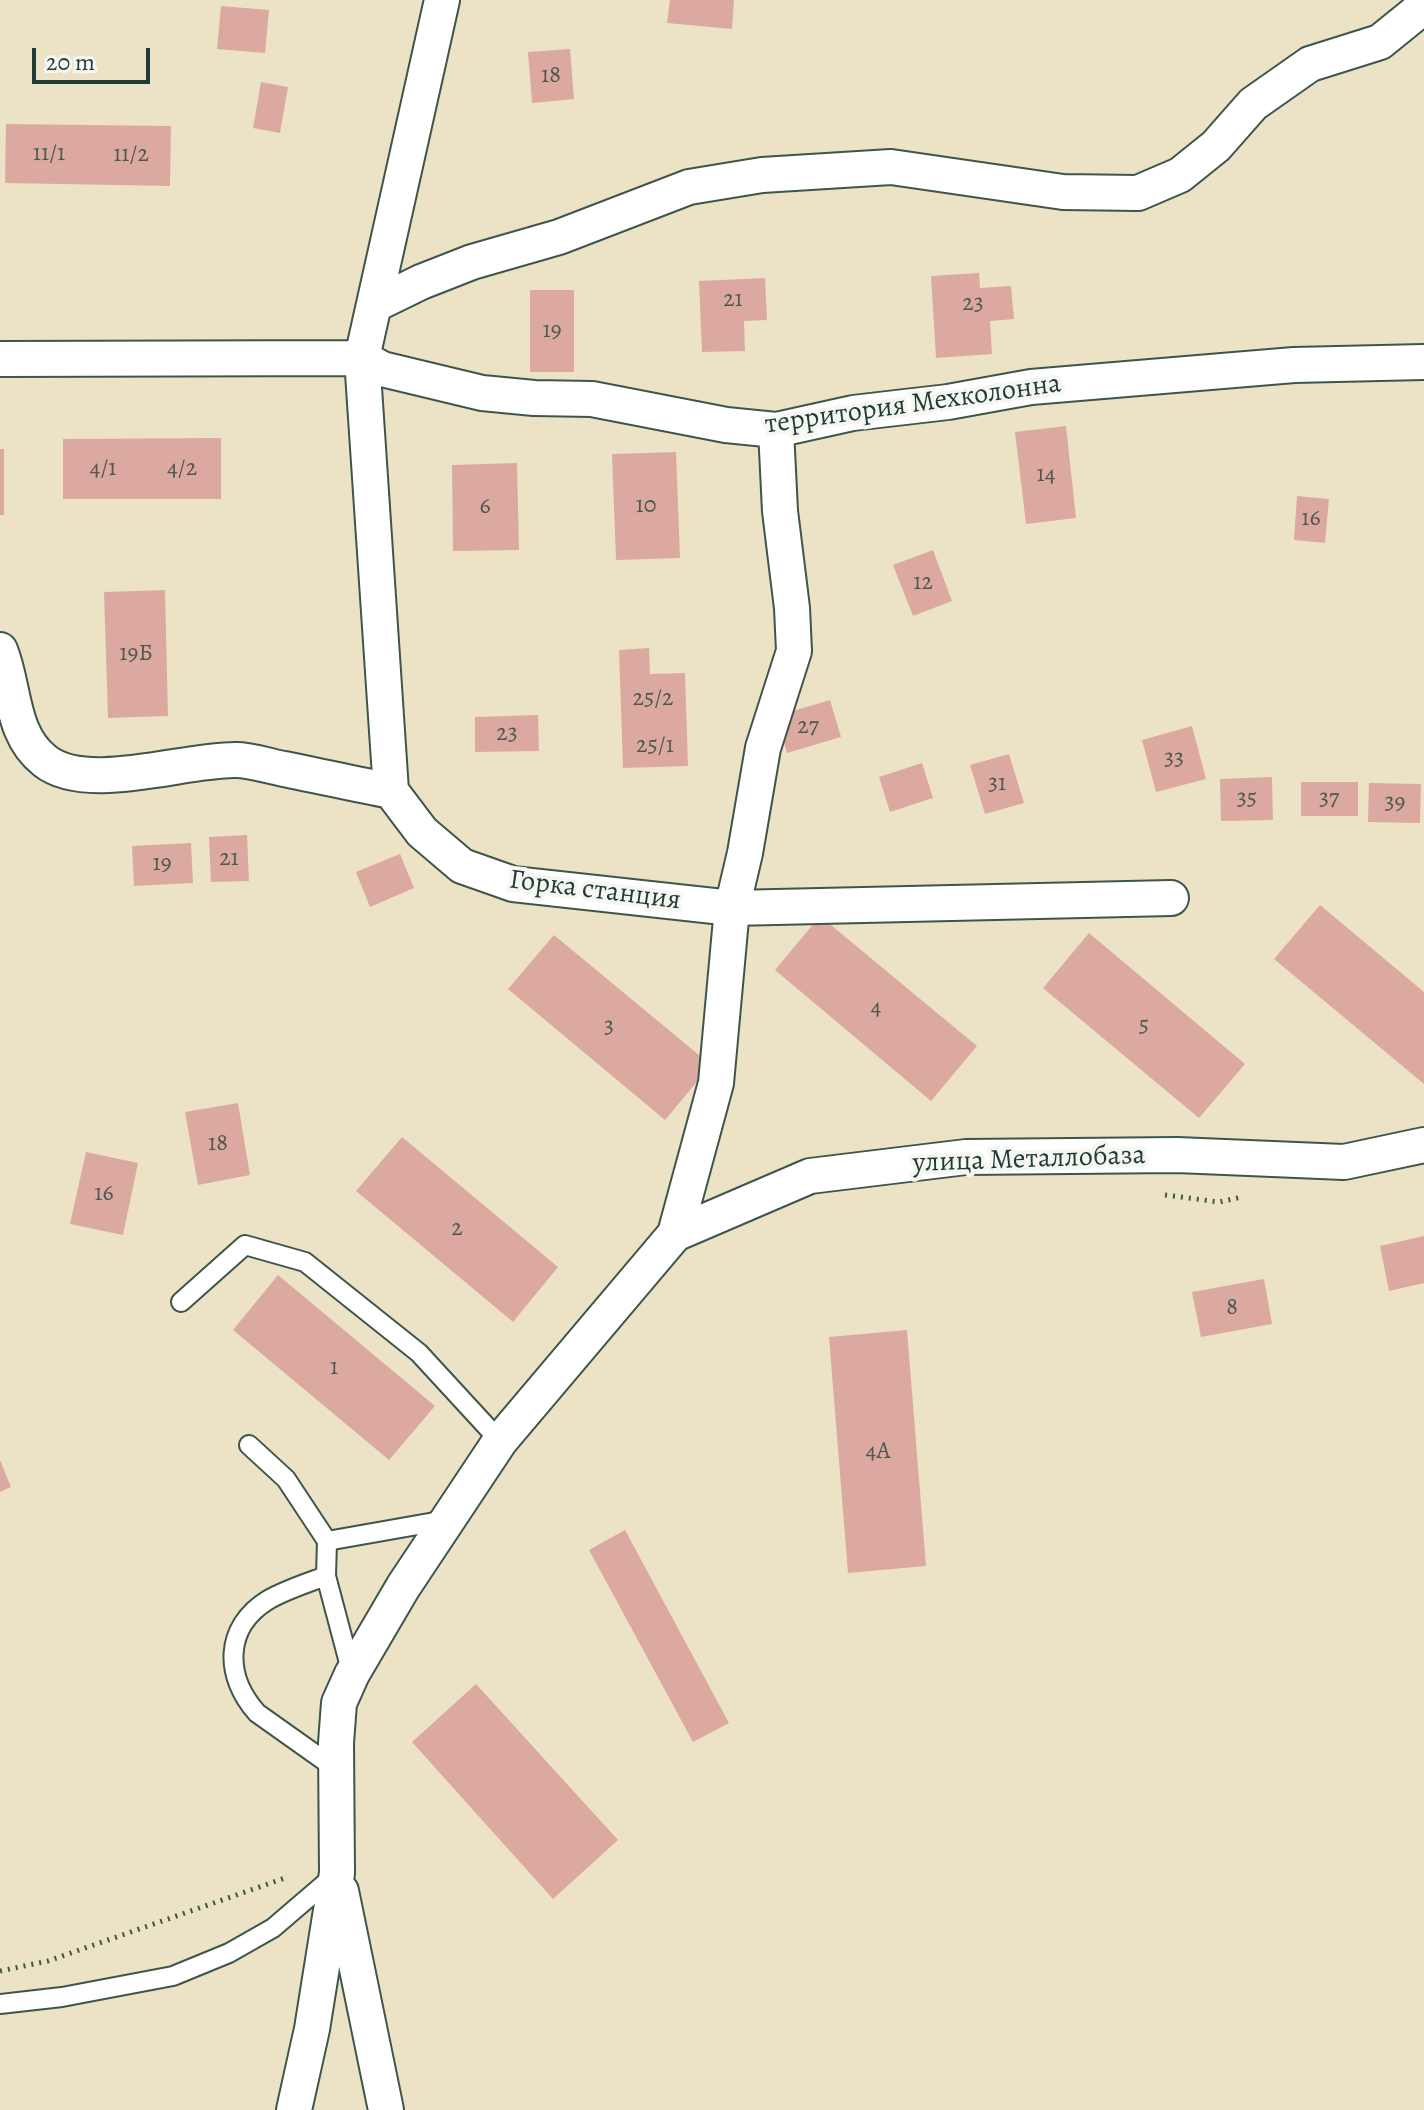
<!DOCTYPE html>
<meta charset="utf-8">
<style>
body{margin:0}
#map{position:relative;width:1424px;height:2110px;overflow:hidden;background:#ece3c6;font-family:Alegreya,serif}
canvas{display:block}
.scale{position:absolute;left:32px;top:48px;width:118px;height:36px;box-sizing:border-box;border:4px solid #1f3d34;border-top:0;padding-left:10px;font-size:24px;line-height:28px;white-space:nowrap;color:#1f3d34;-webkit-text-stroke:6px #f6f6f2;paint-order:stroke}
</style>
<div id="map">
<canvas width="1424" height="2110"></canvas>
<div class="scale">20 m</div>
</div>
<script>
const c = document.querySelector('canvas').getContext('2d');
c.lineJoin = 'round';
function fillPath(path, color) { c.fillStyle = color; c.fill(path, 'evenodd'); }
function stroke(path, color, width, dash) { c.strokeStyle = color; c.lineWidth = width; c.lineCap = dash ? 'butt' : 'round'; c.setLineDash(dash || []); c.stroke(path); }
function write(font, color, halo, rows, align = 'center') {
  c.font = font + ' Alegreya,serif'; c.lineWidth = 8; c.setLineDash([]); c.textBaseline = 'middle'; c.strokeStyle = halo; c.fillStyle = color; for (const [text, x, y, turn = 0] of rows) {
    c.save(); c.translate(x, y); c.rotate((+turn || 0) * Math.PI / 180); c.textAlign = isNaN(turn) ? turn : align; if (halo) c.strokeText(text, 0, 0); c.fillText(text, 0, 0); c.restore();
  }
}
fillPath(new Path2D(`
 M670,0h64l-2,29 -65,-6z
 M221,6l48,4 -4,43 -48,-4z
 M570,49l4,50 -42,4 -4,-51z
 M261,82l27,5 -8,46 -27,-5z
 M6,124l165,2 -1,60 -165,-3z
 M979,273l1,15 31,-2 3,33 -24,2 2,33 -56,4 -5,-82z
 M765,278l2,42 -23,1 1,30 -43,1 -3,-71z
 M530,290h44v82h-44z
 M1066,426l10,92 -50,6 -11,-92z
 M221,438v61h-158v-60z
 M0,449h4v66h-4z
 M676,452l4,106 -64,2 -4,-106z
 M517,463l2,87 -66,1 -1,-86z
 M1297,496l32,3 -4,44 -31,-3z
 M933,550l19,51 -39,15 -20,-51z
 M165,590l3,126 -60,2 -4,-126z
 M649,648l1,26 35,-1 3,93 -65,2 -4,-118z
 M830,700l11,37 -54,16 -11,-37z
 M538,715l1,36 -64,1v-35z
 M1192,726l14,53 -50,13 -14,-52z
 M1009,754l15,49 -39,11 -15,-49z
 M922,763l11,35 -43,14 -11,-35z
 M1272,777l1,43 -52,1 -1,-42z
 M1301,782h57v34h-57z
 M1369,783l52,1 -1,39 -52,-1z
 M247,835l2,46 -38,1 -2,-45z
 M191,843l2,40 -59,3 -2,-40z
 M400,854l14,34 -44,19 -14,-35z
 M1320,905l104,87v92l-150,-125z
 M820,916l157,130 -46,55 -156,-131z
 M1089,933l156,131 -46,54 -156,-130z
 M554,935l157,130 -46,55 -157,-131z
 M238,1103l12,72 -52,10 -13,-73z
 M402,1137l156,130 -45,55 -157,-131z
 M86,1152l52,11 -15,72 -53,-11z
 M1424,1236v47l-35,8 -9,-45z
 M278,1275l157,131 -46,54 -156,-130z
 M1264,1279l8,45 -71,13 -9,-45z
 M907,1330l19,236 -78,7 -19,-236z
 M0,1460l11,27 -11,5z
 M625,1530l104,193 -36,19 -104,-192z
 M476,1684l142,156 -65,59 -141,-157z`), '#dca9a1');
const lane = new Path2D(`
 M181,1302l64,-57 60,17 114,91 81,88
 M249,1445l37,34 41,62 -1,35 26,98
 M327,1541l119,-21
 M326,1576c-19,7 -41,14 -58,24 -44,27 -44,76 -11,113l79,56
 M0,2004l62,-7 111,-21 56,-23 44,-25 63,-54`);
const street = new Path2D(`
 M374,305l47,-23 51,-20 87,-25 130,-50 73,-12 129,-8 172,25 75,1 42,-18 36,-29 37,-42 57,-40 70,-22 37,-30 7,-12
 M362,358l29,433 31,41 40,34 51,18 219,24 439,-10
 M362,358l20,11 100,24 52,5 58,1 134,26 50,5 77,-17 95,-11 83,-15 263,-22 130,-3
 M0,359l362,-1 80,-358
 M0,650c15,36 10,84 45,111 42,33 140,-2 191,-1 15,0 32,6 48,9 35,7 71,15 107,22
 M675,1234l41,-151 16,-175 13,-55 18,-105 31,-97 -2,-43 -12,-97 -4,-81
 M341,1891l45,219
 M294,2110l18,-81 25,-156 -1,-130 3,-40 13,-29 51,-87 97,-146 175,-207 135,-58 156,-19 211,-2 167,7 80,-17`);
stroke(lane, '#3e564a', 22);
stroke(street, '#3e564a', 38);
stroke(new Path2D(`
 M1165,1195l54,7 23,-5
 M0,1971l48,-10 237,-83`), '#3e564a', 5, [2, 6]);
stroke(lane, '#fff', 18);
stroke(street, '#fff', 34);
write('24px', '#4e584f', null, [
 ["18",551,76],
 ["11/1",49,154],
 ["11/2",131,155],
 ["21",733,300],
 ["23",973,304],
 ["19",552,331],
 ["4/1",103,469],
 ["4/2",182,469],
 ["14",1046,475],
 ["10",646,506],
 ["6",485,507],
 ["16",1311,519],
 ["12",923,583],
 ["19Б",136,654],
 ["25/2",653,699],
 ["27",808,727],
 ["23",507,734],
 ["25/1",655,746],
 ["33",1174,759],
 ["31",997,784],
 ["35",1247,799],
 ["37",1329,799],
 ["39",1395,803],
 ["21",229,859],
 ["19",162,864],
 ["4",876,1008],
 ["5",1144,1026],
 ["3",609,1027],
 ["18",218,1144],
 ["16",104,1194],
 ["2",457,1229],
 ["8",1232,1308],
 ["1",334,1368],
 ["4А",878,1452]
]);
write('28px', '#1f3d34', '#f6f6f2', [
 ["территория Мехколонна",913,405,-8],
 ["Горка станция",595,891,7],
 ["улица Металлобаза",1029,1160,-2]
]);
</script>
